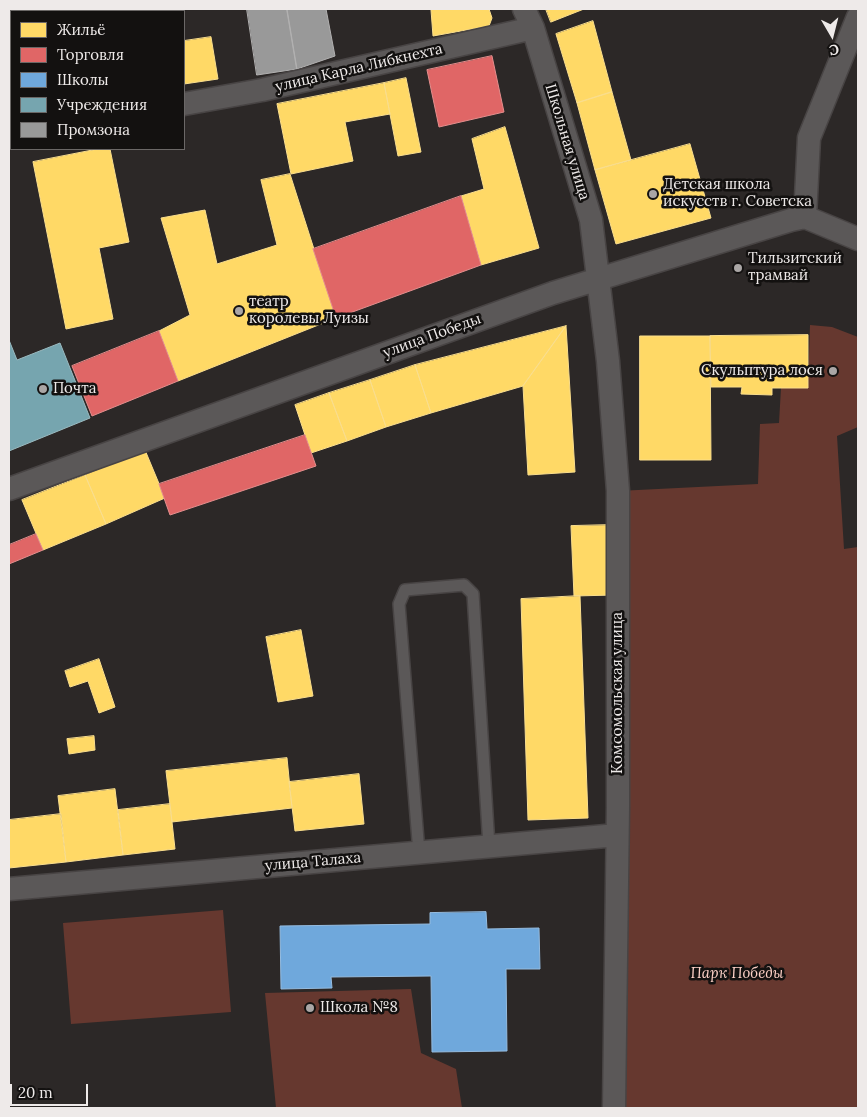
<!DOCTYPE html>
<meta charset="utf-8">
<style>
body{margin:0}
#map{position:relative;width:867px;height:1117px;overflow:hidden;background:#2c2827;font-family:Lora,serif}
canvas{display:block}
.frame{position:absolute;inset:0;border:10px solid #eeeae9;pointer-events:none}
.legend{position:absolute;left:10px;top:10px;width:175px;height:140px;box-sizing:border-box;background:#131110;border:1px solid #6b6867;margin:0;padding:6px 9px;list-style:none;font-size:15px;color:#eeeae9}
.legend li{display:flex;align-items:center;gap:10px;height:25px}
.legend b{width:25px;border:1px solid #6b6867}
.north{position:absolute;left:807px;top:10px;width:50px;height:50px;-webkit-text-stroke:4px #131110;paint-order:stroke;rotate:172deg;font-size:14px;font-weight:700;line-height:20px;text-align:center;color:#eeeae9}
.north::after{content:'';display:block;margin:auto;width:18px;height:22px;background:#eeeae9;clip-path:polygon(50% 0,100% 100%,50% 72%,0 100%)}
.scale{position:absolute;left:10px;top:1084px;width:78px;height:22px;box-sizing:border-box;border:2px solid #eeeae9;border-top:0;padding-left:6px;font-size:15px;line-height:18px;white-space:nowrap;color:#eeeae9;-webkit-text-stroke:4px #131110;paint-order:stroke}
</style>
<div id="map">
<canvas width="867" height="1117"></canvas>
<div class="frame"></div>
<ul class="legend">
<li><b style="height:14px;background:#ffd966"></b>Жильё</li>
<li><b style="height:14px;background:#e06666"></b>Торговля</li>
<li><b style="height:14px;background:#6fa8dc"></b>Школы</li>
<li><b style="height:14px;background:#76a5af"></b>Учреждения</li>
<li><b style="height:14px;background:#999"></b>Промзона</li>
</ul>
<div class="north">С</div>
<div class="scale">20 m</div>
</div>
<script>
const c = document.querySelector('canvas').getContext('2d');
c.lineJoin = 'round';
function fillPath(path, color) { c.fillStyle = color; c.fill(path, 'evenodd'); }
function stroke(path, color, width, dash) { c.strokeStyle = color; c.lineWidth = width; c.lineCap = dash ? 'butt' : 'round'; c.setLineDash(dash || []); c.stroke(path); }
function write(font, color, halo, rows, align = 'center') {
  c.font = font + ' Lora,serif'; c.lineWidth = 5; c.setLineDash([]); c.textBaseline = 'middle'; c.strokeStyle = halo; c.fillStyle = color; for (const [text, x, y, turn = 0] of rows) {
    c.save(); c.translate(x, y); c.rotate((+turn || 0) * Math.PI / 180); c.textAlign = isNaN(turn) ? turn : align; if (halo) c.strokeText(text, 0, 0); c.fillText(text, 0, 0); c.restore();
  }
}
fillPath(new Path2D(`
 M810,325l22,2 26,10v90l-21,9 7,113 14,-2v561h-244l4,-617 140,-7 2,-60 19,-1 2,-35 27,-1z
 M223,910l8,102 -160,12 -8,-101z
 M411,989l10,64 35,16 6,39h-186l-11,-115z`), '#66382f');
const homes = new Path2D(`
 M14,9h27v2h-27z
 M435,9h54l3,9 -3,8 -56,10 -2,-26z
 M546,9h38l-33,13z
 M593,21l19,71 -35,11 -21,-69z
 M211,37l7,42 -34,5v-43z
 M406,78l15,74 -23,4 -14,-73z
 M384,83l6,31 -45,8 8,39 -62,13 -14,-70z
 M612,92l19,68 -36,10 -18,-67z
 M505,127l34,121 -58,17 -20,-69 23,-7 -12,-50z
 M690,144l21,74 -95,26 -21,-74z
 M98,149h12l19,93 -30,6 14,71 -47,10 -33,-167z
 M290,174l46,144 -158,63 -19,-50 31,-16 -29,-97 44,-8 12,54 60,-19 -16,-65z
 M566,326l9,146 -47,3 -5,-89z
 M566,326l-43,60 -92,27 -16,-48z
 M808,335v53h-36v7l-31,-1 1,-7h-31l-1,-51z
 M640,336h70l1,124h-71z
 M415,365l16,48 -45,14 -16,-47z
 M370,380l16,47 -39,14 -18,-48z
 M329,393l18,48 -36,12 -16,-48z
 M145,450l20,48 -59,26 -21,-49z
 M85,475l21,49 -63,26 -21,-50z
 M611,525l3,70 -40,1 -3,-70z
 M580,596l8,222 -60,2 -7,-221z
 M301,630l12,66 -35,6 -12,-65z
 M99,659l16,48 -16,6 -11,-32 -18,6 -5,-16z
 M94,736l1,14 -26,4 -2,-15z
 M287,758l5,50 -120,14 -6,-51z
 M359,774l5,50 -69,7 -6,-49z
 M115,789l8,66 -57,7 -8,-66z
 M170,804l5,45 -52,6 -5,-45z
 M61,814l5,48 -57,6v-48z`);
fillPath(homes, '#ffd966');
stroke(homes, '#fade8d', 1);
const shops = new Path2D(`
 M492,56l12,56 -65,15 -12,-57z
 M461,196l20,69 -145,53 -23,-69z
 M159,331l19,50 -86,35 -20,-50z
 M305,435l11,31 -146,49 -11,-31z
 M36,534l7,16 -34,14v-19z`);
fillPath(shops, '#e06666');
stroke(shops, '#e48e8d', 1);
const schools = new Path2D(`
 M486,912l1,17 52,-1 1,41h-34l1,82 -75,1 -1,-76 -100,1 1,11 -51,1 -1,-63 150,-2v-11z`);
fillPath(schools, '#6fa8dc');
stroke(schools, '#95bce0', 1);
const public = new Path2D(`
 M9,340l8,20 43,-17 30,75 -81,33z`);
fillPath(public, '#76a5af');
stroke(public, '#9abac0', 1);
const industry = new Path2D(`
 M53,9h35l-16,2h-19z
 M247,9h40l10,60 -40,6z
 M287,9h39l9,47 -38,13z`);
fillPath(industry, '#999');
stroke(industry, '#b2b1b1', 1);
const service = new Path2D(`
 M419,853l-20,-249 6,-14 59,-5 9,9 16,252`);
const minor = new Path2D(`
 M524,9l9,19 58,192 17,141 10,130v316l-4,301
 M184,104l78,-14 271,-62
 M9,136h2
 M805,217l4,-79 49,-121
 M9,489l544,-196 238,-73 14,-3 53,22
 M9,889l608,-54`);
stroke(service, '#484444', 14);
stroke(minor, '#484444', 25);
stroke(service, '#5b5858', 11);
stroke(minor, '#5b5858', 22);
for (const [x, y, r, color] of [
 [653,194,5,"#aaa6a5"],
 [738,268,5,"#aaa6a5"],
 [239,311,5,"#aaa6a5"],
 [833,371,5,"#aaa6a5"],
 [43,389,5,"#aaa6a5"],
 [310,1008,5,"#aaa6a5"]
]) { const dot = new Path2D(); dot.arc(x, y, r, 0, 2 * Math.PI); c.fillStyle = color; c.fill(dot); stroke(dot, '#131110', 2); }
write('15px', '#eeeae9', '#131110', [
 ["улица Карла Либкнехта",359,68,-13],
 ["Школьная улица",567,142,73],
 ["улица Победы",432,336,-20],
 ["Комсомольская улица",618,693,-90],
 ["улица Талаха",313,862,-5]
]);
write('15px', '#eeeae9', '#131110', [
 ["Детская школа",663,185],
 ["искусств г. Советска",663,202],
 ["Тильзитский",748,259],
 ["трамвай",748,276],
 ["театр",249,302],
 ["королевы Луизы",249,319],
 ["Скульптура лося",823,371,"right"],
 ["Почта",53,389],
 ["Школа №8",320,1008]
], 'left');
write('italic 15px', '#fdd0c6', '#131110', [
 ["Парк Победы",737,974]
]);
</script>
